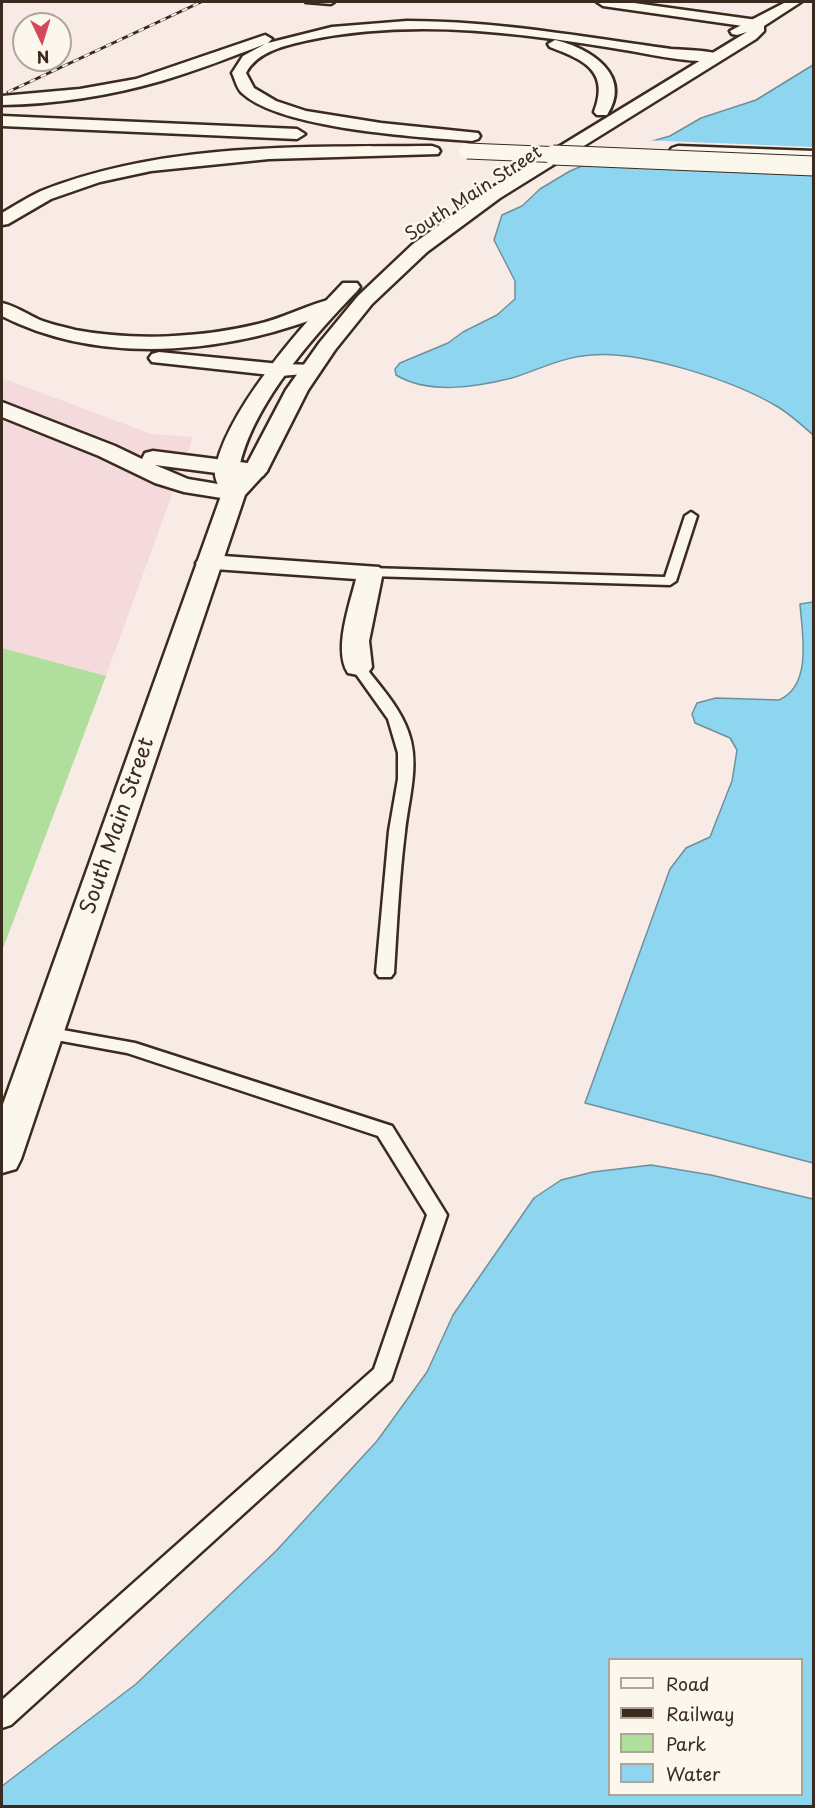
<!DOCTYPE html>
<style>
body{margin:0}
#map{position:relative;width:815px;height:1808px;overflow:hidden;background:#f8eae5;font-family:"Playpen Sans",sans-serif}
canvas{display:block}
.frame{position:absolute;inset:0;border:3px solid #3b2a1e;pointer-events:none}
.legend{position:absolute;left:608px;top:1658px;width:195px;height:138px;box-sizing:border-box;background:#fbf7ec;border:2px solid #aea59a;margin:0;padding:8px 10px;list-style:none;font-size:18px;color:#3b2a1e}
.legend li{display:flex;align-items:center;gap:12px;height:30px}
.legend b{width:30px;border:2px solid #aea59a}
.north{position:absolute;left:12px;top:12px;width:60px;height:60px;box-sizing:border-box;background:#fbf7ec;border:2px solid #aea59a;border-radius:50%;rotate:176deg;font-size:16px;font-weight:700;line-height:24px;text-align:center;color:#3b2a1e}
.north::after{content:'';display:block;margin:auto;width:21px;height:27px;background:#d1495b;clip-path:polygon(50% 0,100% 100%,50% 72%,0 100%)}
</style>
<div id="map">
<canvas width="815" height="1808"></canvas>
<div class="frame"></div>
<ul class="legend">
<li><b style="height:8px;background:#fbf7ec"></b>Road</li>
<li><b style="height:8px;background:#3b2a1e"></b>Railway</li>
<li><b style="height:16px;background:#b0de9c"></b>Park</li>
<li><b style="height:16px;background:#8ed5f0"></b>Water</li>
</ul>
<div class="north">N</div>
</div>
<script>
const c = document.querySelector('canvas').getContext('2d');
c.lineJoin = 'round';
function fillPath(path, color) { c.fillStyle = color; c.fill(path, 'evenodd'); }
function stroke(path, color, width, dash) { c.strokeStyle = color; c.lineWidth = width; c.lineCap = dash ? 'butt' : 'round'; c.setLineDash(dash || []); c.stroke(path); }
function write(font, color, halo, rows, align = 'center') {
  c.font = font + ' "Playpen Sans",sans-serif'; c.lineWidth = 5; c.setLineDash([]); c.textBaseline = 'middle'; c.strokeStyle = halo; c.fillStyle = color; for (const [text, x, y, turn = 0] of rows) {
    c.save(); c.translate(x, y); c.rotate((+turn || 0) * Math.PI / 180); c.textAlign = isNaN(turn) ? turn : align; if (halo) c.strokeText(text, 0, 0); c.fillText(text, 0, 0); c.restore();
  }
}
fillPath(new Path2D(`
 M2,378l149,56 42,3 -87,239 -104,-28z`), '#f4dadd');
fillPath(new Path2D(`
 M2,648l104,28 -104,275z`), '#b0de9c');
const water = new Path2D(`
 M813,65v370c-11,-10 -22,-20 -35,-28 -43,-26 -138,-57 -187,-52 -29,2 -53,15 -79,23 -36,9 -83,17 -116,-3l-1,-6 5,-6 48,-20 15,-11 34,-17 18,-16v-18l-21,-41 8,-25 20,-9 18,-17 30,-18 48,-20 52,-15 31,-18 55,-18z
 M813,602h1l-1,561 -228,-60 85,-234 16,-21 24,-11 22,-56 5,-31 -7,-12 -35,-15 -3,-9 5,-11 19,-5 63,2c34,-15 23,-67 21,-96z
 M651,1165l60,10 102,24v607h-811v-20l134,-102 140,-133 101,-110 50,-69 26,-57 81,-117 27,-18 32,-8zM610,1660h192v134h-192z`);
fillPath(water, '#8ed5f0');
stroke(water, '#6d919c', 1.5);
fillPath(new Path2D(`
 M643,140l170,7v29l-235,-11z`), '#f8eae5');
const service = new Path2D(`
 M306,2h28l-3,2z
 M691,512l6,4 -21,65 -6,4 -300,-9 -6,-4 6,-4 295,9 20,-61z
 M358,663l5,1c18,24 41,47 48,77 7,30 -3,61 -6,91 -6,47 -8,94 -11,141l-3,4h-12l-3,-4 13,-142 9,-52v-26l-10,-34 -37,-52z
 M46,1027l89,16 257,83 55,89 -56,165 -380,345 -9,3v-28l372,-331 53,-154 -49,-79 -251,-83 -87,-16 -3,-4 3,-4z`);
const minor = new Path2D(`
 M597,2h30l130,18 7,4 -7,4 -154,-22z
 M2,402l113,44 27,13 3,-6 8,-2 102,13 8,2 4,5 -4,5 -8,2 -100,-13 33,14 54,9 4,5 -4,5 -8,2 -50,-8 -29,-9 -56,-27 -97,-39z
 M209,555l170,12 4,5 -14,69 3,26 -4,6 -10,2 -10,-2c-15,-23 2,-69 8,-94l-156,-11 -4,-5 4,-5z`);
const primary = new Path2D(`
 M786,2h15l-37,24v5l-8,8 -256,159 -73,54 -55,52 -37,46 -27,40 -41,81 -22,24 -224,664 -5,10 -14,4v-66l220,-614c-3,-6 -8,-15 -7,-21 9,-59 87,-147 128,-189h14l3,4 -3,4c-44,45 -110,120 -119,184l7,-7 41,-78 34,-48 38,-46 55,-52 75,-54 259,-158 -10,3 -5,-1 -2,-3z`);
const motorway = new Path2D(`
 M407,21c90,0 176,16 264,28 12,1 46,1 53,8 -10,11 -77,-3 -93,-6 -107,-18 -216,-33 -322,-11 -22,5 -52,11 -63,33l8,15 22,13 30,10 75,12 97,10 2,3 -2,3 -6,2c-53,-4 -192,-12 -230,-48 -5,-4 -7,-14 -10,-20l11,-17 22,-12c-34,13 -69,27 -104,37 -52,15 -106,23 -159,24v-9l78,-7 56,-10 129,-44 7,4 -4,4 64,-16z
 M555,40c35,8 78,35 52,75h-10l-3,-3c16,-41 -10,-52 -44,-65l-2,-3z
 M2,116l295,13 8,5 -8,5 -295,-13z
 M432,146l6,2 2,3 -2,3 -169,5 -118,12 -51,11 -49,17 -43,25 -6,1v-12c12,-7 26,-16 39,-22 124,-49 261,-44 391,-45z
 M678,146l136,5v10l-142,-7 -2,-3 2,-3z
 M332,299l7,2 3,4 -3,4c-103,44 -235,59 -337,7v-13c13,3 25,11 38,17 10,4 24,7 35,10 59,11 125,8 183,-6 26,-6 49,-19 74,-25z
 M159,352l121,12 37,1 4,4 -4,4 -37,3 -128,-14 -3,-4 3,-4z`);
stroke(service, '#3b2a1e', 5);
stroke(minor, '#3b2a1e', 5);
stroke(primary, '#3b2a1e', 5);
stroke(motorway, '#3b2a1e', 5);
fillPath(service, '#fbf7ec');
fillPath(minor, '#fbf7ec');
fillPath(primary, '#fbf7ec');
fillPath(motorway, '#fbf7ec');
const rail = new Path2D(`
 M8,92l193,-90`);
stroke(rail, '#3b2a1e', 3);
stroke(rail, '#fbf7ec', 2, [6]);
const motorwayBridgeFar1 = new Path2D(`
 M467,151l121,5`);
const motorwayBridge = new Path2D(`
 M553,155l261,11`);
stroke(motorwayBridgeFar1, '#3b2a1e', 17, []);
stroke(motorwayBridge, '#3b2a1e', 21, []);
stroke(motorwayBridgeFar1, '#fbf7ec', 15);
stroke(motorwayBridge, '#fbf7ec', 19);
write('18px', '#3b2a1e', '#fbf7ec', [
 ["South Main Street",474,194,-33]
]);
write('21px', '#3b2a1e', '#fbf7ec', [
 ["South Main Street",118,826,-71]
]);
</script>
